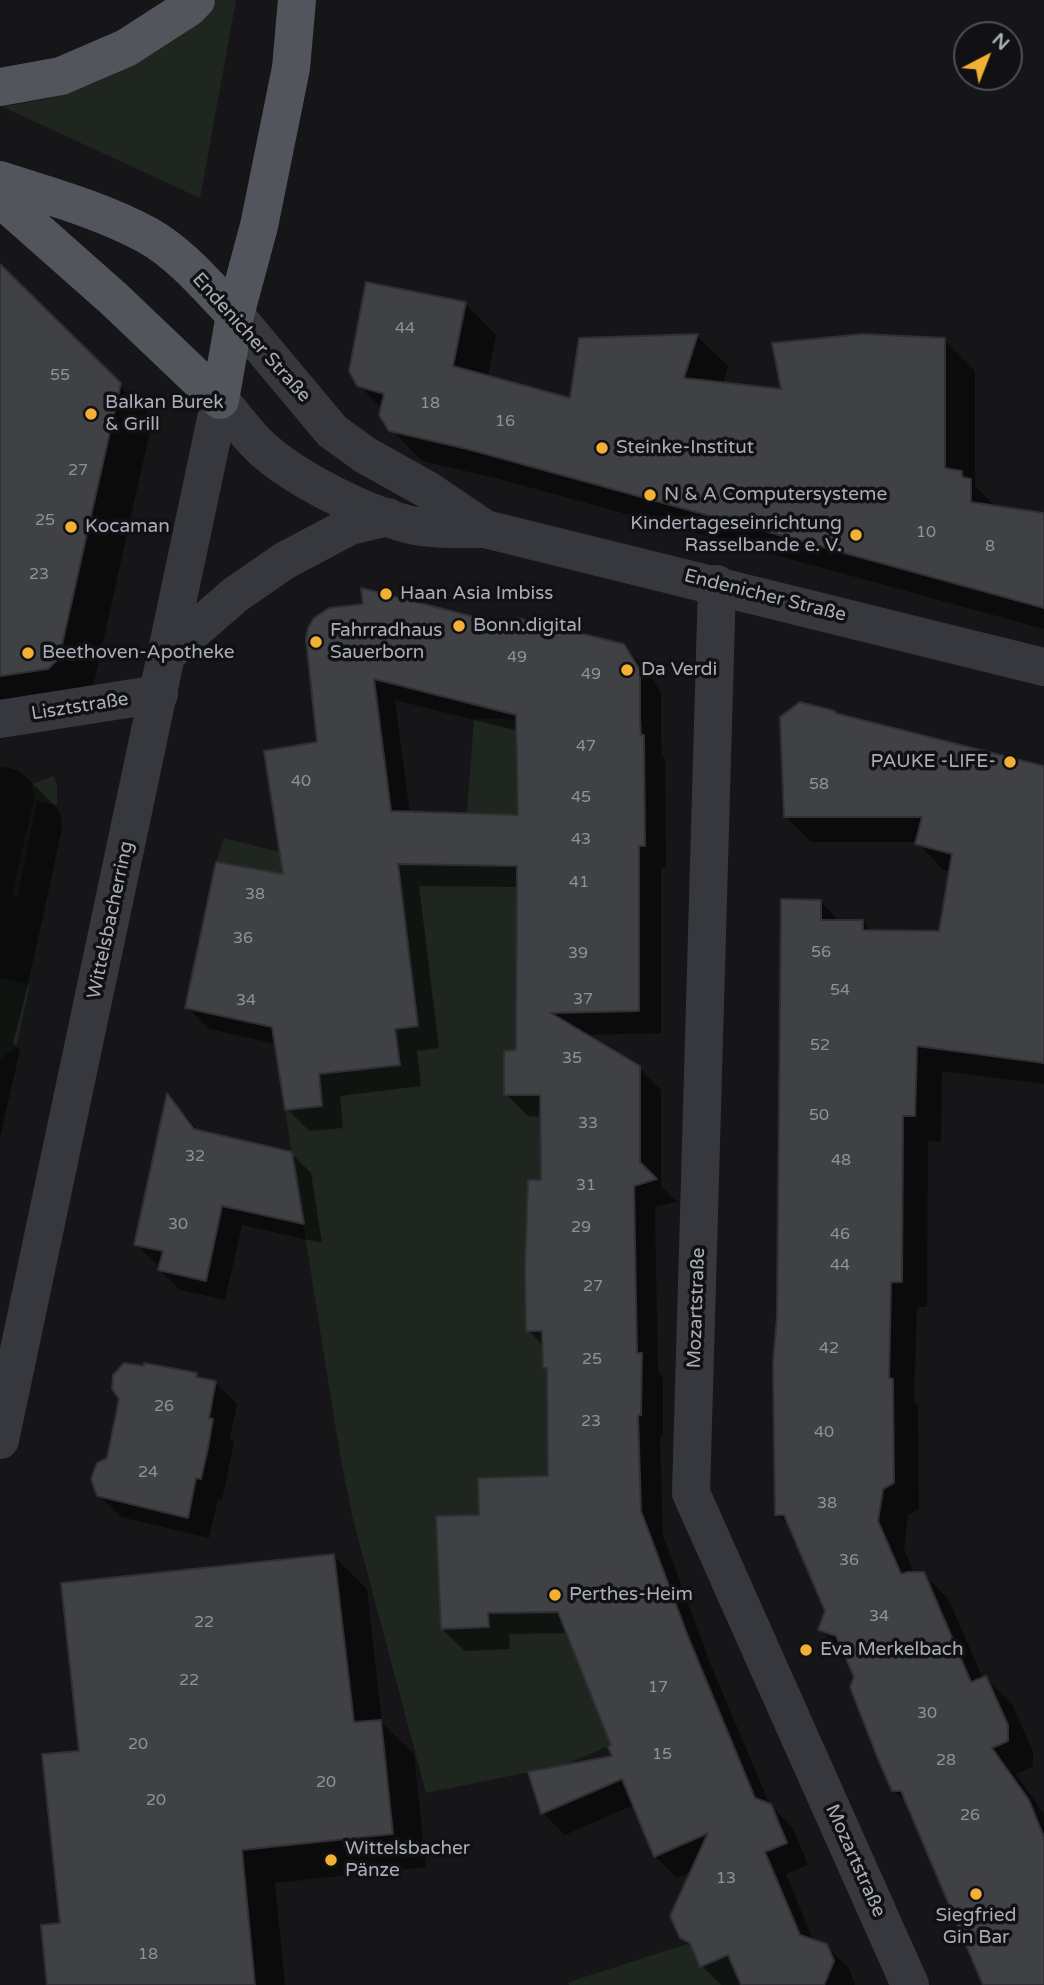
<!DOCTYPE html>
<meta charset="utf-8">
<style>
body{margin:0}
#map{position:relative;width:1044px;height:1985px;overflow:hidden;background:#161618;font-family:"Varela Round",sans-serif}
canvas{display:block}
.north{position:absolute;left:953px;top:21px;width:70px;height:70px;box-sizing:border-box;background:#111113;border:2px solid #4d4f55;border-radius:50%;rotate:42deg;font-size:19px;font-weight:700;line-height:28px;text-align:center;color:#a8adb8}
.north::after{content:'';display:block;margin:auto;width:24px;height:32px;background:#f2b134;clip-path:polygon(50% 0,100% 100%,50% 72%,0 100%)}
</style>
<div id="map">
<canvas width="1044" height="1985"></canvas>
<div class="north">N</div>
</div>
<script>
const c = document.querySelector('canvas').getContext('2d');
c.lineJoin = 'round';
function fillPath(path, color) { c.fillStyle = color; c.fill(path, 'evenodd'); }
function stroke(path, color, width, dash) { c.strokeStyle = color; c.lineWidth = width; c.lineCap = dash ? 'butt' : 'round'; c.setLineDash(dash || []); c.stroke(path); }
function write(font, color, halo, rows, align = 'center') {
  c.font = font + ' "Varela Round",sans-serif'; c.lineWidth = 7; c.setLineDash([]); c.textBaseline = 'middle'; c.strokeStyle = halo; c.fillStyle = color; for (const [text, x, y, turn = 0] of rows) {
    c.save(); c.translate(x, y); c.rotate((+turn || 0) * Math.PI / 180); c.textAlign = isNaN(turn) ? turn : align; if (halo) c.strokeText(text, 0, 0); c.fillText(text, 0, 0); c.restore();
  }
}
fillPath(new Path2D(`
 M217,0h19l-36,198 -197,-91c22,-5 47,-7 69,-15 57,-22 101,-49 145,-92z
 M474,718l78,3 -3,83 -33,132v73l19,41 -31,1v43l36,1 25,85h-37l-2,151h16l1,37 24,-1 -20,23 3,86 -72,2 1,37 -43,2 5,112 47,-2v-14l70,-1 53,133 -47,20 -138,28 -73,-274 -13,-64 -55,-345 37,-4 -3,-31 80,-10 -4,-36 23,-3 -7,-56 -143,-99 -52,-9 8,-24 99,25 140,2z
 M53,776l4,9v20l-20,-4 -20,96 -5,-1 22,-98 -2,-14z
 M0,977l30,8 -14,63 -16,11z
 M690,1943l10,24 35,-15 3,26 3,7h-172v-3z`), '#1e261f');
fillPath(new Path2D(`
 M0,268l153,150 -61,273 -92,23z
 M465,303l31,32 -8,42 84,23 125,-64 31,30 -5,18 60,7 161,-51 31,31v115l21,21 48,8v114l-545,-150 -77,-18 -31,-32 -9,-20 -23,-24z
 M516,629l107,16 23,23 15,25v49l1,14 3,3 1,109h-5v165l-78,2 56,33 22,22v96l16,16 -22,5 3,164 5,6v59h-3l3,99 47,128 60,142 23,23 15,37 -22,9 28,68 12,4 23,22 6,17h-134l-19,-19 -6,-14 -15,-15 12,-66 -16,7 -22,-22 -21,-51 -69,30 -22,-22 71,-56 -1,-11 -44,-113 -60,1 1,15 -45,2 -23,-22 39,-113 69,-38 -1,-106 -4,-5 -1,-20 -16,-17 15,-148 -1,-65 -14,-1 -22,-22 12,-42v-165l-99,-1 20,162 -22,3 4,35 -81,10 3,32 -34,3 -22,-22 -11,-65 -67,-15 -22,-22 98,-131 34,-132 -11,-105zM395,700l123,31 2,86 -110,-3z
 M835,712l3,4 206,53v315l-102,-13 -1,71 -13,-1 -1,166h-10l-3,95 4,4 1,103 -11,6 -4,34 10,24h9l26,27 34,79 3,-1 26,26 21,48v15l-17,7 28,40v171h-57l-79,-181 -15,-14 -37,-113 -10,-22 -26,-26 7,-18 -35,-82 -15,-15 2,-198 41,-415 20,21h23l9,10 69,1 10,-61 -8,-2 -26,-28h-106l-26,-26z
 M6,767l11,3 8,6 30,30 6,9 1,14 -35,160 -14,54 7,7 -20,88v-370z
 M168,1096l32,36 91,21 20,20 11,70 -80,-18 -17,75 -45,-10 -20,-20 1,-4 -5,-2 -20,-20z
 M196,1375l5,5 15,3 21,21 -7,34 4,4 -12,58 -4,-1 -9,39 -88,-21 -22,-22 9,-36z
 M334,1556l33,33 15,134 32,31 12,113 -151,16 10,102h-237l14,-60 19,-173z`), '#0007');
const building = new Path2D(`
 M0,264l121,119 -62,275 -11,11 -48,7z
 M366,282l100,20 -13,64 117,32 9,-60 119,-4 -14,44 97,11 -9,-46 91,-9 82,4v130l17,3v6l9,2v23l73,11v95l-577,-159 -78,-18 -10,-16 5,-21 -27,-8 -8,-15z
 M361,588l153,39 3,-9 107,26 16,26v49l1,16h3l1,111h-6v165l-88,2 89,53v96l17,17 -23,7 3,167h5l-1,62h-3l3,96 48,128 66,159 16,6 16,39 -22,9 35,83 27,9 7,17 -10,24h-83l-13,-30 -28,12 -10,-24 -10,-5 -10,-22 38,-83 -54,24 -32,-78 -81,35 -13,-42 84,-16 -4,-9 3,-2 -53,-133 -70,1 1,14 -48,2 -5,-113 43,-1 -1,-37 70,-2 -1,-108h-4l-1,-37h-16l-1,-64 3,-87h13l-1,-85h-36v-44l12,-1 1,-184 -119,-2 20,162 -23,3 5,36 -81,9 3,32 -37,4 -13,-83 -87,-19 31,-146 67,12 -19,-123 53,-9 -11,-103 2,-11 6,-10 15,-10 34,-4zM374,679l142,36 2,100 -127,-4z
 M800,702l35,9v2l209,53v297l-127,-17 -2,70h-12l-1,166h-11l-2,96 4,1 1,104 -11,6 -5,32 23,53 7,-2h16l47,110 15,-6 22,49v16l-16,7 37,52 15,37v148h-61l-82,-194h-9l-14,-32 -28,-72 4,-10 -18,-41 -18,-6 7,-19 -41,-96h-9l-2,-152 4,-47 4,-417 40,1v20h42v10l76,1 13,-77 -37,-10 7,-27h-138l-4,-100z
 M167,1093l27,36 98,23 12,72 -82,-18 -16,75 -48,-11 5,-19 -29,-6z
 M124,1363l20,3v-3l27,5 26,5 -1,4 20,4 -7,37 4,1 -5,29 -7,31 -5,-1 -8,40 -91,-22 -6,-17 6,-16 10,-5 12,-59 -7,-10 1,-14z
 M334,1554l20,168 27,-2 12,114 -151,16 13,135h-208l-6,-60 19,-2 -18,-169 37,-3 -18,-168z`);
fillPath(building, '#404145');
stroke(building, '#303034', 2);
stroke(new Path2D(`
 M235,315l97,116 33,24 61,34 59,40
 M220,400c15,17 29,38 46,52 35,30 104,64 149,74 23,4 46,3 70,3l559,138
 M717,584l-26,909 219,492
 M0,719l159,-25`), '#37383d', 38);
stroke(new Path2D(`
 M167,654l68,-59 49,-34 66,-35 38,-9
 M0,1440l220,-1040`), '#37383d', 38);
stroke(new Path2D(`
 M0,87l61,-11 65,-28 62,-40 8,-8
 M0,180c49,16 101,30 147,55 34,19 61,52 88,80
 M0,198l114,101 106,101
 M220,400l15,-85 24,-89 32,-158 6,-68`), '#53555c', 38);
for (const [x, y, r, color] of [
 [91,414,7,"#f2b134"],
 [602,448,7,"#f2b134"],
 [650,495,7,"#f2b134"],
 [71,527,7,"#f2b134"],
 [856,535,7,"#f2b134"],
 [386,594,7,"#f2b134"],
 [459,626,7,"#f2b134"],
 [316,642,7,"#f2b134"],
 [28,653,7,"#f2b134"],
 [627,670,7,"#f2b134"],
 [1010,762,7,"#f2b134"],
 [555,1595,7,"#f2b134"],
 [806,1650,7,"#f2b134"],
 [331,1860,7,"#f2b134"],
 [976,1894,7,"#f2b134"]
]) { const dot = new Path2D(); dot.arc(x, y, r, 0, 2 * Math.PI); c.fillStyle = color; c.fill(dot); stroke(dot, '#111113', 2.5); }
write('16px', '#8e929b', null, [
 ["44",405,329],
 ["55",60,376],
 ["18",430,404],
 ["16",505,422],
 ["27",78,471],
 ["25",45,521],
 ["10",926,533],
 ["8",990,547],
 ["23",39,575],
 ["49",517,658],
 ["49",591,675],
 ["47",586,747],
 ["40",301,782],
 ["58",819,785],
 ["45",581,798],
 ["43",581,840],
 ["41",579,883],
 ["38",255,895],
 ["36",243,939],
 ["56",821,953],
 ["39",578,954],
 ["54",840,991],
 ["37",583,1000],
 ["34",246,1001],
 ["52",820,1046],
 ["35",572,1059],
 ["50",819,1116],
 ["33",588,1124],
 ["32",195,1157],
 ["48",841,1161],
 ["31",586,1186],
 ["30",178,1225],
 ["29",581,1228],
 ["46",840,1235],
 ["44",840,1266],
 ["27",593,1287],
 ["42",829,1349],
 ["25",592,1360],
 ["26",164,1407],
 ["23",591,1422],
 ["40",824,1433],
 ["24",148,1473],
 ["38",827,1504],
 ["36",849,1561],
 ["34",879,1617],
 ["22",204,1623],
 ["22",189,1681],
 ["17",658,1688],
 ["30",927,1714],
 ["20",138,1745],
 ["15",662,1755],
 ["28",946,1761],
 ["20",326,1783],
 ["20",156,1801],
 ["26",970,1816],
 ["13",726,1879],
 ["18",148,1955]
]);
write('19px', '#a8adb8', '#111113', [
 ["Endenicher Straße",251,338,48],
 ["Endenicher Straße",765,596,14],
 ["Lisztstraße",80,707,-9],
 ["Wittelsbacherring",111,920,-78],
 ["Mozartstraße",697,1308,-88],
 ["Mozartstraße",855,1861,66]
]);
write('19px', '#a8adb8', '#111113', [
 ["Balkan Burek",105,403],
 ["& Grill",105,425],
 ["Steinke-Institut",616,448],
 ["N & A Computersysteme",664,495],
 ["Kindertageseinrichtung",842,524,"right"],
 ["Rasselbande e. V.",842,546,"right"],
 ["Kocaman",85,527],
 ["Haan Asia Imbiss",400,594],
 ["Bonn.digital",473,626],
 ["Fahrradhaus",330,631],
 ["Sauerborn",330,653],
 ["Beethoven-Apotheke",42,653],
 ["Da Verdi",641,670],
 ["PAUKE -LIFE-",996,762,"right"],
 ["Perthes-Heim",569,1595],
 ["Eva Merkelbach",820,1650],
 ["Wittelsbacher",345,1849],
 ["Pänze",345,1871],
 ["Siegfried",976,1916,"center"],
 ["Gin Bar",976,1938,"center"]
], 'left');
</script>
